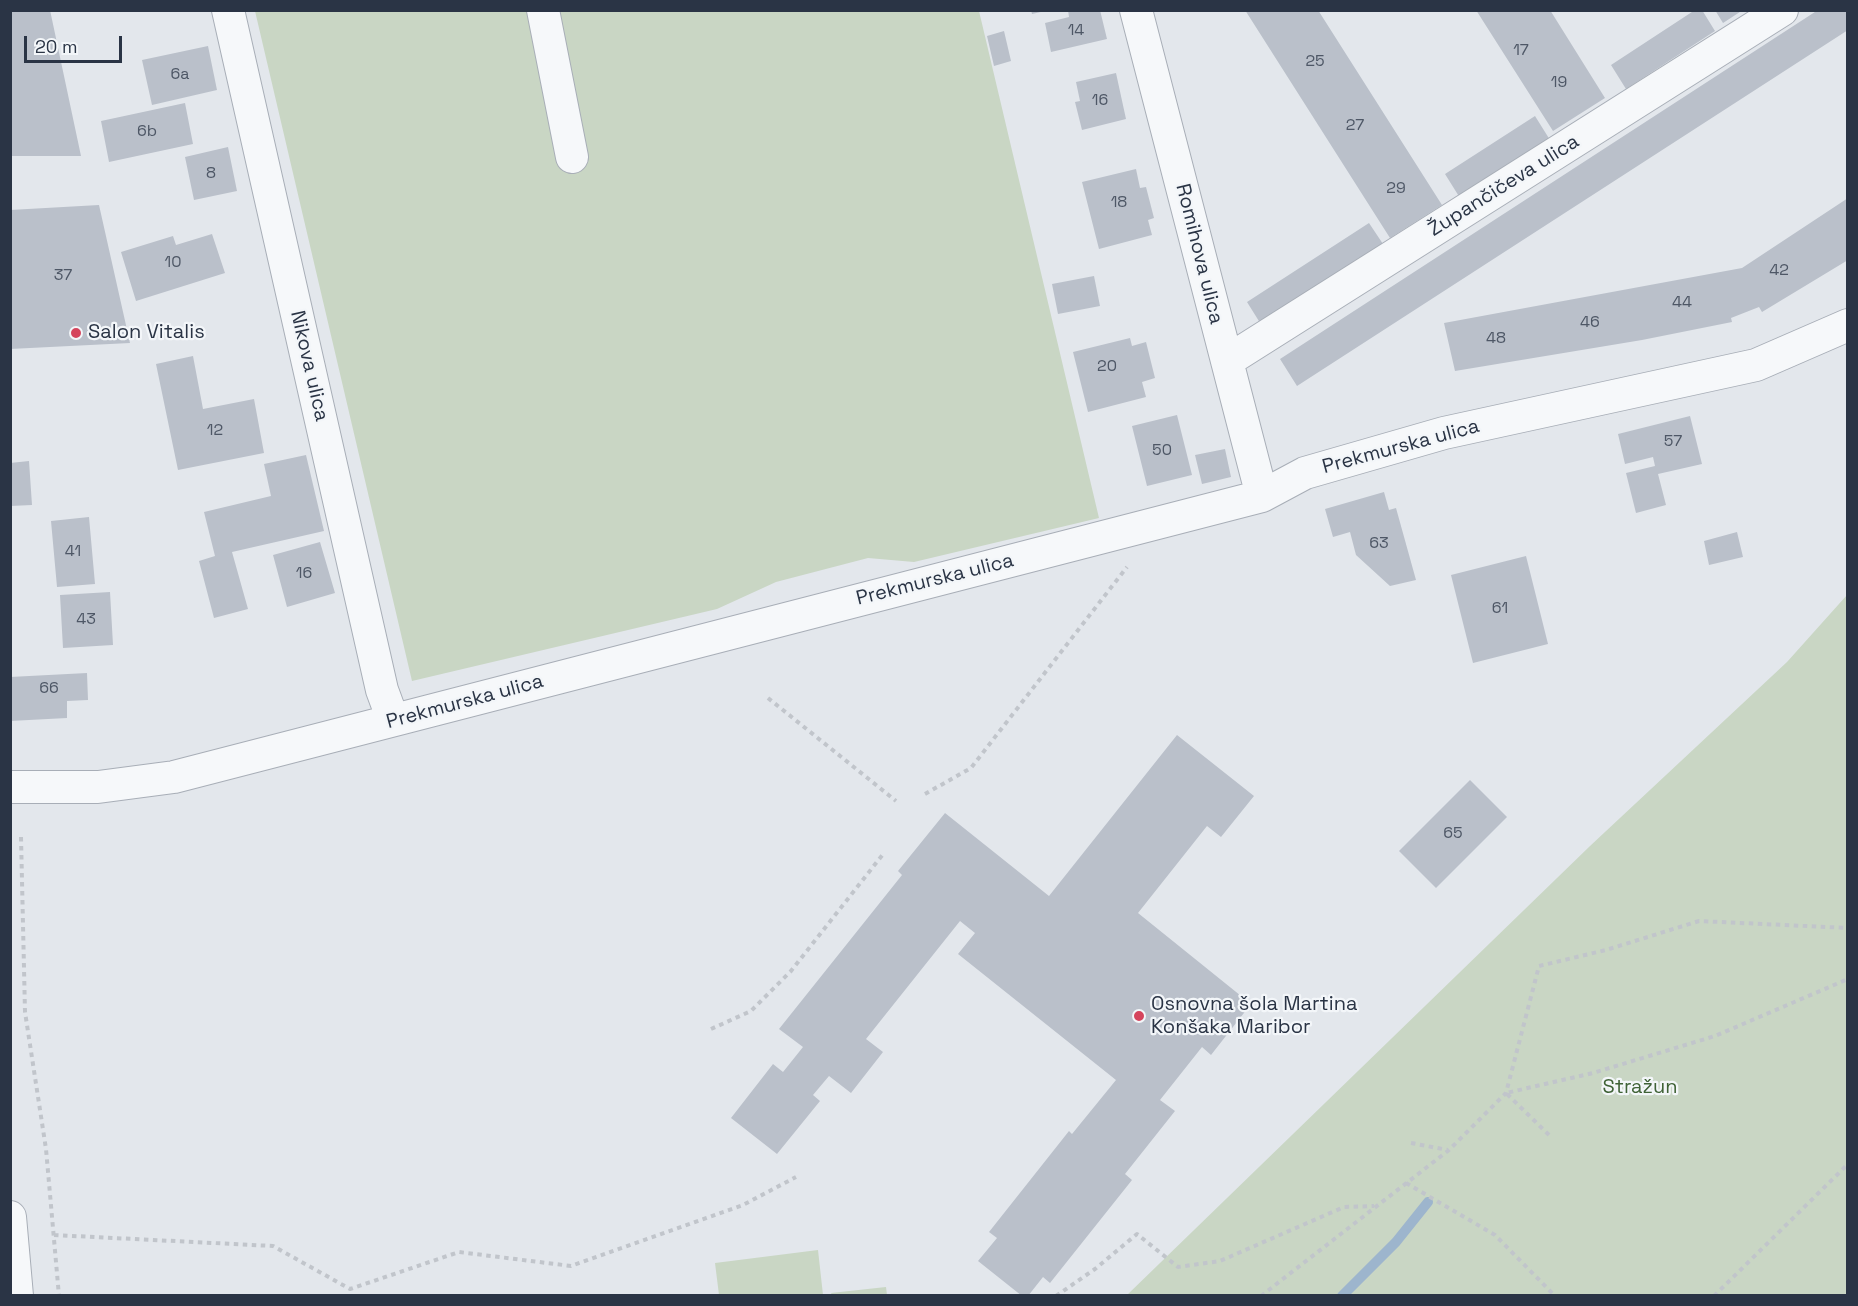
<!DOCTYPE html>
<meta charset="utf-8">
<style>
body{margin:0}
#map{position:relative;width:1858px;height:1306px;overflow:hidden;background:#e3e7ec;font-family:"Space Grotesk",sans-serif}
canvas{display:block}
.frame{position:absolute;inset:0;border:12px solid #2a3445;pointer-events:none}
.scale{position:absolute;left:24px;top:36px;width:98px;height:27px;box-sizing:border-box;border:3px solid #2a3445;border-top:0;padding-left:8px;font-size:18px;line-height:21px;white-space:nowrap;color:#2a3445;-webkit-text-stroke:4px #f3f6f9;paint-order:stroke}
</style>
<div id="map">
<canvas width="1858" height="1306"></canvas>
<div class="frame"></div>
<div class="scale">20 m</div>
</div>
<script>
const c = document.querySelector('canvas').getContext('2d');
c.lineJoin = 'round';
function fillPath(path, color) { c.fillStyle = color; c.fill(path, 'evenodd'); }
function stroke(path, color, width, dash) { c.strokeStyle = color; c.lineWidth = width; c.lineCap = dash ? 'butt' : 'round'; c.setLineDash(dash || []); c.stroke(path); }
function write(font, color, halo, rows, align = 'center') {
  c.font = font + ' "Space Grotesk",sans-serif'; c.lineWidth = 4.5; c.setLineDash([]); c.textBaseline = 'middle'; c.strokeStyle = halo; c.fillStyle = color; for (const [text, x, y, turn = 0] of rows) {
    c.save(); c.translate(x, y); c.rotate((+turn || 0) * Math.PI / 180); c.textAlign = isNaN(turn) ? turn : align; if (halo) c.strokeText(text, 0, 0); c.fillText(text, 0, 0); c.restore();
  }
}
fillPath(new Path2D(`
 M255,11h724l120,507 -185,44 -46,-4 -92,24 -59,27 -305,72z
 M1847,595v700h-720l463,-449 197,-184z
 M818,1250l5,45h-104l-4,-32z
 M886,1287l1,8h-55l-1,-2z`), '#c9d6c4');
stroke(new Path2D(`
 M1342,1296l54,-54 32,-40`), '#9db5cd', 10);
fillPath(new Path2D(`
 M10,10h40l31,146h-71z
 M1031,10h14v1l-13,3z
 M1068,10h32l7,29 -56,13 -6,-29 24,-6z
 M1245,10h73l124,195 -52,33z
 M1476,10h74l55,88 -52,33z
 M1695,10h7l13,21 -89,58 -15,-24z
 M1715,10h28l-20,13z
 M1818,10h30v20l-551,356 -17,-27z
 M1004,31l7,30 -17,5 -7,-30z
 M208,46l9,44 -65,15 -10,-45z
 M1116,73l10,46 -44,11 -7,-28 5,-1 -4,-19z
 M185,103l8,41 -84,18 -8,-41z
 M1535,116l15,24 -90,58 -15,-24z
 M228,147l9,44 -43,9 -9,-43z
 M1136,169l4,19 6,-1 8,31 -6,2 4,15 -53,14 -17,-67z
 M1848,198v62l-86,52 -3,-5 -28,11 1,4 -90,18 -187,31 -11,-48 298,-55z
 M99,205l31,138 -120,6v-139z
 M1369,223l16,24 -123,79 -15,-24z
 M212,234l13,39 -89,28 -15,-49 52,-16 3,9z
 M1094,276l6,30 -42,8 -6,-30z
 M1130,338l2,8 14,-4 9,36 -13,4 4,15 -58,15 -15,-60z
 M193,356l10,53 51,-10 10,54 -86,17 -22,-106z
 M1177,415l15,60 -45,11 -15,-60z
 M1690,416l12,48 -44,10 8,31 -30,8 -10,-40 29,-7 -2,-9 -28,7 -7,-30z
 M1225,449l6,28 -29,7 -7,-29z
 M306,455l18,76 -92,21 16,57 -34,9 -15,-57 16,-5 -11,-44 67,-16 -7,-32z
 M29,461l3,44 -22,1v-43z
 M1384,492l5,18 7,-2 20,72 -26,6 -34,-31 -6,-23 -17,5 -8,-28z
 M89,517l6,67 -38,3 -6,-66z
 M1737,532l6,25 -34,8 -5,-24z
 M320,542l15,51 -48,14 -14,-52z
 M1526,556l22,88 -75,19 -22,-88z
 M110,592l3,53 -50,3 -3,-53z
 M87,673l1,27 -21,1v17l-57,3v-44z
 M1177,735l77,61 -33,41 -14,-11 -69,87 113,91 -40,51 -9,-8 -42,53 15,11 -50,63 7,6 -82,103 -7,-6 -15,19h-6l-44,-35 19,-23 -8,-6 80,-101 3,3 44,-54 -158,-126 17,-21 -15,-12 -94,118 17,13 -32,41 -22,-17 -16,19 7,6 -43,53 -46,-36 42,-54 10,8 20,-25 -24,-18 123,-154 -4,-4 47,-58 104,83z
 M1470,780l37,37 -71,71 -37,-37z`), '#bac0ca');
const minor = new Path2D(`
 M228,10l154,680 11,30
 M543,10l29,147
 M1136,10l126,486
 M1227,361l555,-351
 M10,787h88l76,-10 1088,-281 43,-23 139,-40 312,-68 92,-40
 M10,1217l7,79`);
stroke(minor, '#a8aeb7', 34);
stroke(new Path2D(`
 M768,698l128,103
 M925,794l46,-26 156,-201
 M21,837l4,175 21,137 13,147
 M711,1029l40,-18 40,-40 93,-118
 M1549,1135l-43,-42 87,-20 122,-37 133,-57
 M1411,1143l37,7
 M1406,1183l89,52 60,61
 M54,1235l219,11 77,43 109,-37 112,14 172,-61 53,-28
 M1056,1296l39,-27 42,-35 41,33 42,-6 124,-54 30,-1
 M1261,1296l188,-146 57,-57 33,-127 67,-16 93,-29 149,7
 M1714,1296l134,-132`), '#c1c5cb', 4, [4.5, 4.5]);
stroke(minor, '#f6f8fa', 32);
for (const [x, y, r, color] of [
 [76,333,6,"#d5445c"],
 [1139,1016,6,"#d5445c"]
]) { const dot = new Path2D(); dot.arc(x, y, r, 0, 2 * Math.PI); c.fillStyle = color; c.fill(dot); stroke(dot, '#f3f6f9', 2); }
write('16px', '#4e5766', null, [
 ["14",1076,31],
 ["17",1521,51],
 ["25",1315,62],
 ["6a",180,75],
 ["19",1559,83],
 ["16",1100,101],
 ["27",1355,126],
 ["6b",147,132],
 ["8",211,174],
 ["29",1396,189],
 ["18",1119,203],
 ["10",173,263],
 ["42",1779,271],
 ["37",63,276],
 ["44",1682,303],
 ["46",1590,323],
 ["48",1496,339],
 ["20",1107,367],
 ["12",215,431],
 ["57",1673,442],
 ["50",1162,451],
 ["63",1379,544],
 ["41",73,552],
 ["16",304,574],
 ["61",1500,609],
 ["43",86,620],
 ["66",49,689],
 ["65",1453,834]
]);
write('20px', '#2a3445', '#f3f6f9', [
 ["Župančičeva ulica",1504,186,-32],
 ["Romihova ulica",1199,254,76],
 ["Nikova ulica",309,366,77],
 ["Prekmurska ulica",1401,447,-15],
 ["Prekmurska ulica",935,580,-14],
 ["Prekmurska ulica",465,702,-15]
]);
write('20px', '#2a3445', '#f3f6f9', [
 ["Salon Vitalis",88,333],
 ["Osnovna šola Martina",1151,1005],
 ["Konšaka Maribor",1151,1028]
], 'left');
write('20px', '#3f6236', '#f3f6f9', [
 ["Stražun",1640,1088]
]);
</script>
